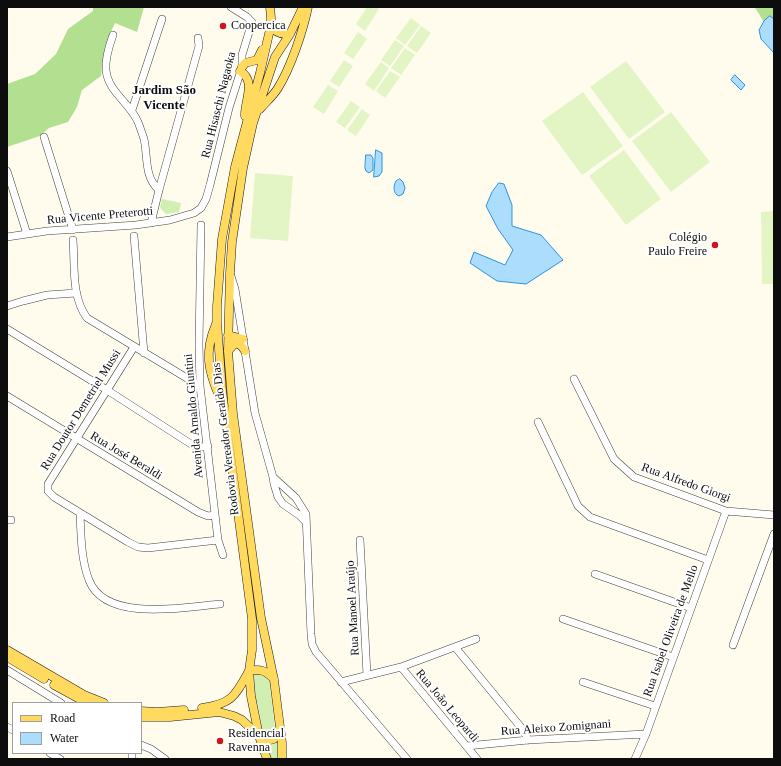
<!DOCTYPE html>
<meta charset="utf-8">
<style>
body{margin:0}
#map{position:relative;width:781px;height:766px;overflow:hidden;background:#fffcee;font-family:"Times New Roman",serif}
canvas{display:block}
.frame{position:absolute;inset:0;border:8px solid #0d0d0d;pointer-events:none}
.legend{position:absolute;left:12px;top:702px;width:130px;height:52px;box-sizing:border-box;background:#fff;border:1px solid #9e9e9e;margin:0;padding:5px 7px;list-style:none;font-size:12px;color:#0d0d0d}
.legend li{display:flex;align-items:center;gap:8px;height:20px}
.legend b{width:20px;border:1px solid #9e9e9e}
</style>
<div id="map">
<canvas width="781" height="766"></canvas>
<div class="frame"></div>
<ul class="legend">
<li><b style="height:5px;background:#ffda5e"></b>Road</li>
<li><b style="height:11px;background:#acddfd"></b>Water</li>
</ul>
</div>
<script>
const c = document.querySelector('canvas').getContext('2d');
c.lineJoin = 'round';
function fillPath(path, color) { c.fillStyle = color; c.fill(path, 'evenodd'); }
function stroke(path, color, width, dash) { c.strokeStyle = color; c.lineWidth = width; c.lineCap = dash ? 'butt' : 'round'; c.setLineDash(dash || []); c.stroke(path); }
function write(font, color, halo, rows, align = 'center') {
  c.font = font + ' "Times New Roman",serif'; c.lineWidth = 4; c.setLineDash([]); c.textBaseline = 'middle'; c.strokeStyle = halo; c.fillStyle = color; for (const [text, x, y, turn = 0] of rows) {
    c.save(); c.translate(x, y); c.rotate((+turn || 0) * Math.PI / 180); c.textAlign = isNaN(turn) ? turn : align; if (halo) c.strokeText(text, 0, 0); c.fillText(text, 0, 0); c.restore();
  }
}
fillPath(new Path2D(`
 M162,199l19,4 -2,9 -13,2 -6,-6z
 M258,672l11,4 6,53 -4,6c-3,1 -6,1 -8,-3l-5,-28 -4,-5 -1,-24z
 M278,739v20h-9l-6,-17z`), '#d1eeb3');
fillPath(new Path2D(`
 M93,7h51l-7,25 -22,-9c-8,16 -12,34 -14,53l-19,14 -5,17 -9,15 -19,6 -9,8 -33,11v-63l28,-10 21,-20 12,-25 25,-18z
 M753,7h21v20l-9,-3 -9,-15z`), '#b3e090');
fillPath(new Path2D(`
 M367,7h9l3,2 -14,22 -9,-7z
 M411,18l9,7 -15,20 -9,-7z
 M421,26l10,7 -14,20 -10,-7z
 M358,32l9,7 -14,20 -9,-6z
 M395,40l9,6 -14,20 -9,-6z
 M405,48l10,7 -14,20 -10,-7z
 M344,60l9,6 -14,21 -9,-6z
 M626,61l39,51 -36,27 -39,-52z
 M381,62l8,6 -15,23 -9,-7z
 M390,71l10,6 -15,21 -9,-7z
 M328,85l10,6 -14,23 -11,-7z
 M583,92l40,54 -41,29 -40,-54z
 M351,101l9,6 -15,21 -9,-6z
 M362,109l8,6 -14,21 -9,-6z
 M671,112l39,50 -39,30 -39,-51z
 M624,150l37,49 -35,26 -37,-49z
 M255,173l38,3 -5,65 -38,-3z
 M774,211v73h-12l-1,-72z`), '#e3f4c5');
const water = new Path2D(`
 M770,16l4,3v34l-13,-14 -2,-9 5,-9z
 M735,75l10,10 -4,5 -10,-10z
 M376,150l6,3v19l-3,4 -5,1z
 M366,155h5l2,3v12l-4,3 -3,-2 -1,-3z
 M400,179l3,3 2,6 -2,6 -4,2c-6,-2 -6,-10 -3,-15z
 M499,183l5,1 8,21v21l29,9 22,25 -37,24 -29,-3 -27,-18 4,-11 31,13 8,-15 -15,-21 -12,-23 6,-14z`);
fillPath(water, '#acddfd');
stroke(water, '#2b93dc', 1);
const minor = new Path2D(`
 M113,35c-4,11 -8,23 -7,35 2,22 24,33 32,52 2,5 4,11 6,17 4,18 0,38 15,51
 M132,110l30,-91
 M44,137l29,93
 M7,171l20,63
 M151,223l8,-33 40,-144 -1,-8
 M201,225l-2,120 1,41 18,154 5,15
 M134,236l10,117
 M7,237l40,-6 89,-6 34,-5 24,-7 7,-5 5,-9 4,-14 19,-77 13,-41v-12l10,-33 -5,-5 -16,-10
 M73,240c2,25 -2,56 14,78l113,68
 M231,276l4,13 20,124 18,64 1,7 4,13 5,7 16,11 7,7
 M7,306l16,-5 24,-6 29,-2
 M7,329l100,61 87,56 6,1 8,-1
 M134,347l-86,137v7l6,6 74,45 10,5 10,1 70,-8
 M574,379l40,80 20,18 92,34 48,4
 M7,396l191,116 10,4 7,-1
 M538,422l40,84 12,11 118,43
 M273,477l23,21 10,16 5,120 1,10 4,8 91,107
 M80,513c1,22 1,47 9,67 16,43 96,27 131,24
 M7,520h4
 M360,540l7,135
 M595,574l96,34
 M563,619l110,38
 M733,645l41,-111
 M455,647l69,84 4,9
 M401,667l76,92
 M7,670l54,33
 M341,682l60,-15 75,-28
 M583,682l72,24
 M7,727l6,3
 M141,745l10,4 14,10
 M467,746l61,-6 118,-6
 M50,753l10,6
 M132,753v6
 M635,759l11,-25 80,-223`);
const major = new Path2D(`
 M271,25c4,8 10,10 19,9
 M242,67l3,-4 12,-3 5,-10
 M240,71c17,10 4,31 5,45
 M260,109c6,-7 13,-13 18,-21 13,-21 25,-57 30,-81
 M216,324c-12,28 -8,47 4,74
 M228,335l15,4
 M228,351l7,-8c5,1 7,3 10,8
 M7,650l77,45 20,8
 M7,657l37,22
 M54,685l33,18
 M202,708c30,-4 33,-12 47,-37 11,-3 17,0 25,8
 M141,711l16,1 27,-2
 M141,717h29l49,-5 15,4 8,4 17,16 7,3 4,1 4,-1 6,-12
 M267,759l-8,-23 -8,-40 -2,-25 3,-21v-31l-30,-228 -5,-69v-16l5,-67 13,-72 25,-94 11,-48v-7l-1,-11
 M282,759v-16l-8,-63 -13,-62 -28,-204 -5,-63 2,-78 2,-31 11,-74 10,-45 22,-66 15,-23 13,-27`);
stroke(minor, '#404040', 8);
stroke(major, '#1e1e1e', 9);
stroke(minor, '#fff', 7);
stroke(major, '#ffda5e', 8);
for (const [x, y, r, color] of [
 [223,26,4,"#cc161c"],
 [715,245,4,"#cc161c"],
 [220,741,4,"#cc161c"]
]) { const dot = new Path2D(); dot.arc(x, y, r, 0, 2 * Math.PI); c.fillStyle = color; c.fill(dot); stroke(dot, '#fff', 1.5); }
write('12px', '#0d0d0d', '#fff', [
 ["Coopercica",231,26],
 ["Colégio",707,238,"right"],
 ["Paulo Freire",707,252,"right"],
 ["Residencial",228,734],
 ["Ravenna",228,748]
], 'left');
write('12px', '#0d0d0d', '#fff', [
 ["Rua Hisaschi Nagaoka",219,105,-76],
 ["Rua Vicente Preterotti",100,216,-5],
 ["Rua Doutor Demetriel Mussi",81,410,-58],
 ["Avenida Arnaldo Giuntini",194,416,-95],
 ["Rodovia Vereador Geraldo Dias",226,439,-97],
 ["Rua José Beraldi",126,456,31],
 ["Rua Alfredo Giorgi",686,483,20],
 ["Rua Manoel Araújo",353,608,-93],
 ["Rua Isabel Oliveira de Mello",671,631,-70],
 ["Rua João Leopardi",447,706,50],
 ["Rua Aleixo Zomignani",556,728,-4]
]);
write('bold 13px', '#0d0d0d', '#fff', [
 ["Jardim São",164,91],
 ["Vicente",164,106]
]);
</script>
